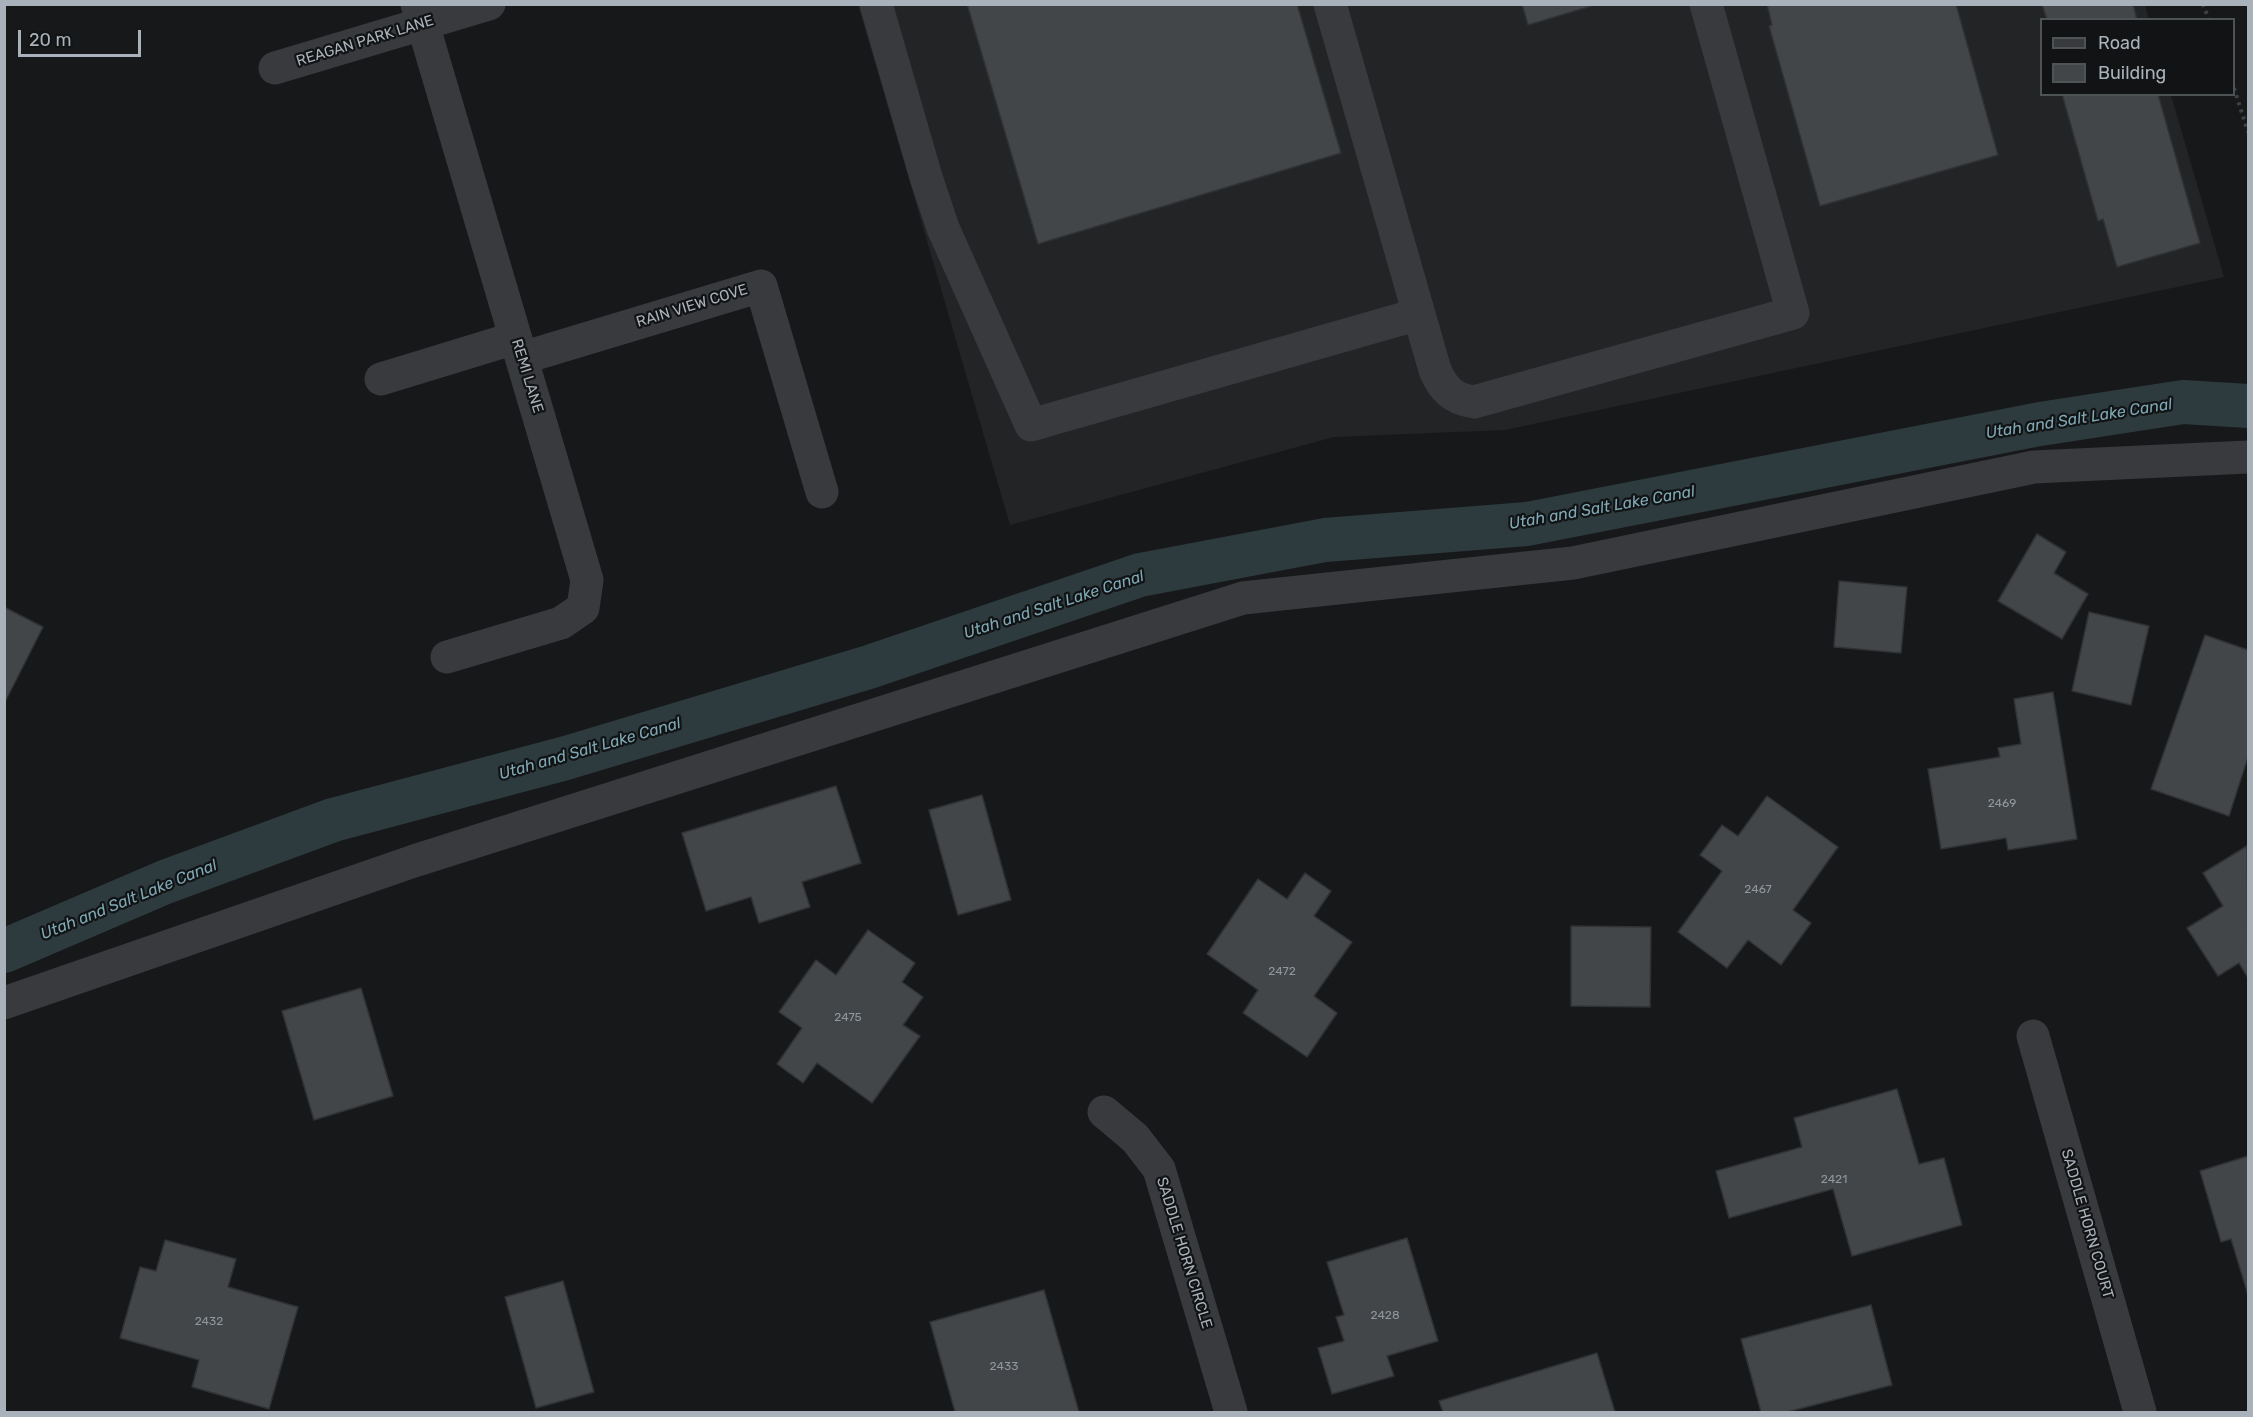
<!DOCTYPE html>
<style>
body{margin:0}
#map{position:relative;width:2253px;height:1417px;overflow:hidden;background:#171819;font-family:Rubik,sans-serif}
canvas{display:block}
.frame{position:absolute;inset:0;border:6px solid #a9b2ba;pointer-events:none}
.legend{position:absolute;left:2040px;top:18px;width:195px;height:78px;box-sizing:border-box;background:#121314;border:2px solid #4e5356;margin:0;padding:8px 10px;list-style:none;font-size:18px;color:#a9b2ba}
.legend li{display:flex;align-items:center;gap:12px;height:30px}
.legend b{width:30px;border:2px solid #4e5356}
.scale{position:absolute;left:18px;top:30px;width:123px;height:27px;box-sizing:border-box;border:3px solid #a9b2ba;border-top:0;padding-left:8px;font-size:18px;line-height:21px;white-space:nowrap;color:#a9b2ba;-webkit-text-stroke:4px #121314;paint-order:stroke}
</style>
<div id="map">
<canvas width="2253" height="1417"></canvas>
<div class="frame"></div>
<ul class="legend">
<li><b style="height:8px;background:#383a3e"></b>Road</li>
<li><b style="height:16px;background:#434649"></b>Building</li>
</ul>
<div class="scale">20 m</div>
</div>
<script>
const c = document.querySelector('canvas').getContext('2d');
c.lineJoin = 'round';
function fillPath(path, color) { c.fillStyle = color; c.fill(path, 'evenodd'); }
function stroke(path, color, width, dash) { c.strokeStyle = color; c.lineWidth = width; c.lineCap = dash ? 'butt' : 'round'; c.setLineDash(dash || []); c.stroke(path); }
function write(font, color, halo, rows, align = 'center') {
  c.font = font + ' Rubik,sans-serif'; c.lineWidth = 4.5; c.setLineDash([]); c.textBaseline = 'middle'; c.strokeStyle = halo; c.fillStyle = color; for (const [text, x, y, turn = 0] of rows) {
    c.save(); c.translate(x, y); c.rotate((+turn || 0) * Math.PI / 180); c.textAlign = isNaN(turn) ? turn : align; if (halo) c.strokeText(text, 0, 0); c.fillText(text, 0, 0); c.restore();
  }
}
fillPath(new Path2D(`
 M858,5h1287l4,14 -107,1v74l129,1 53,182 -719,153 -171,7 -324,88z`), '#232426');
stroke(new Path2D(`
 M4,951l161,-69 168,-62 233,-62 303,-91 271,-92 185,-35 202,-16 513,-100 143,-22 65,4`), '#2d3a3e', 44);
const building = new Path2D(`
 M967,4h330l44,149 -303,91z
 M1522,4h76l-70,21z
 M1767,4h189l42,151 -178,51 -51,-180 3,-1z
 M2042,4h91l4,16h-90z
 M2062,94h96l42,149 -83,24 -14,-48 -5,2z
 M2037,534l29,18 -12,21 34,21 -26,45 -64,-38z
 M1839,581l68,6 -6,66 -67,-6z
 M4,607l39,20 -39,77z
 M2089,612l60,14 -18,79 -59,-14z
 M2205,635l43,15v107l-19,59 -78,-27z
 M2053,692l24,147 -69,11 -2,-12 -65,11 -13,-80 72,-12 -2,-9 23,-4 -7,-45z
 M836,786l25,77 -59,19 8,25 -51,16 -8,-26 -45,14 -24,-78z
 M982,795l29,105 -53,15 -29,-105z
 M1767,796l71,51 -45,63 18,13 -30,42 -33,-25 -21,28 -49,-36 44,-61 -22,-16 22,-30 16,11z
 M2247,846l1,132 -9,-15 -21,13 -31,-48 36,-22 -20,-33z
 M1305,873l26,18 -17,25 38,26 -38,54 23,17 -30,44 -64,-44 15,-23 -51,-36 51,-75 29,20z
 M1571,926l80,1 -1,80 -79,-1z
 M868,930l47,33 -13,19 21,15 -20,28 17,11 -48,67 -55,-40 -14,20 -26,-19 25,-36 -23,-16 37,-52 20,15z
 M361,988l32,108 -79,24 -32,-109z
 M1897,1089l22,75 25,-6 18,67 -110,31 -19,-67 -104,29 -13,-47 86,-24 -8,-29z
 M2248,1156v139l-17,-56 -10,3 -21,-71z
 M1407,1238l31,103 -51,15 7,20 -62,18 -14,-46 26,-7 -8,-24 8,-2 -17,-53z
 M165,1240l71,19 -8,28 70,20 -29,102 -77,-22 7,-27 -79,-22 20,-71 16,4z
 M563,1281l31,111 -58,16 -31,-111z
 M1044,1290l35,122h-124l-25,-90z
 M1871,1305l21,80 -105,27h-26l-20,-73z
 M1597,1353l18,59h-172l-4,-11z`);
fillPath(building, '#434649');
stroke(building, '#313235', 1.5);
stroke(new Path2D(`
 M2203,4l6,16
 M2234,88l14,44`), '#3e4246', 4, [3, 4.5]);
stroke(new Path2D(`
 M417,4l170,576 -4,28 -22,15 -114,34
 M876,4l50,173 17,51 88,197 388,-111
 M1330,4l105,366c8,19 18,29 39,32l319,-89 -87,-309
 M275,68l214,-64
 M522,358l239,-72 61,206
 M381,379l134,-41
 M4,1003l410,-142 829,-263 330,-35 461,-96 214,-10
 M2033,1036l107,376
 M1104,1112l31,26 24,31 72,243`), '#383a3e', 33);
write('12px', '#90979e', null, [
 ["2469",2002,804],
 ["2467",1758,890],
 ["2472",1282,972],
 ["2475",848,1018],
 ["2421",1834,1180],
 ["2428",1385,1316],
 ["2432",209,1322],
 ["2433",1004,1367]
]);
write('15px', '#a9b2ba', '#121314', [
 ["REAGAN PARK LANE",365,41,-17],
 ["RAIN VIEW COVE",692,306,-17],
 ["REMI LANE",527,376,73],
 ["SADDLE HORN COURT",2087,1224,74],
 ["SADDLE HORN CIRCLE",1184,1253,73]
]);
write('italic 16px', '#7fa8b5', '#121314', [
 ["Utah and Salt Lake Canal",2079,419,-9],
 ["Utah and Salt Lake Canal",1602,508,-10],
 ["Utah and Salt Lake Canal",1054,605,-18],
 ["Utah and Salt Lake Canal",590,749,-16],
 ["Utah and Salt Lake Canal",129,900,-22]
]);
</script>
